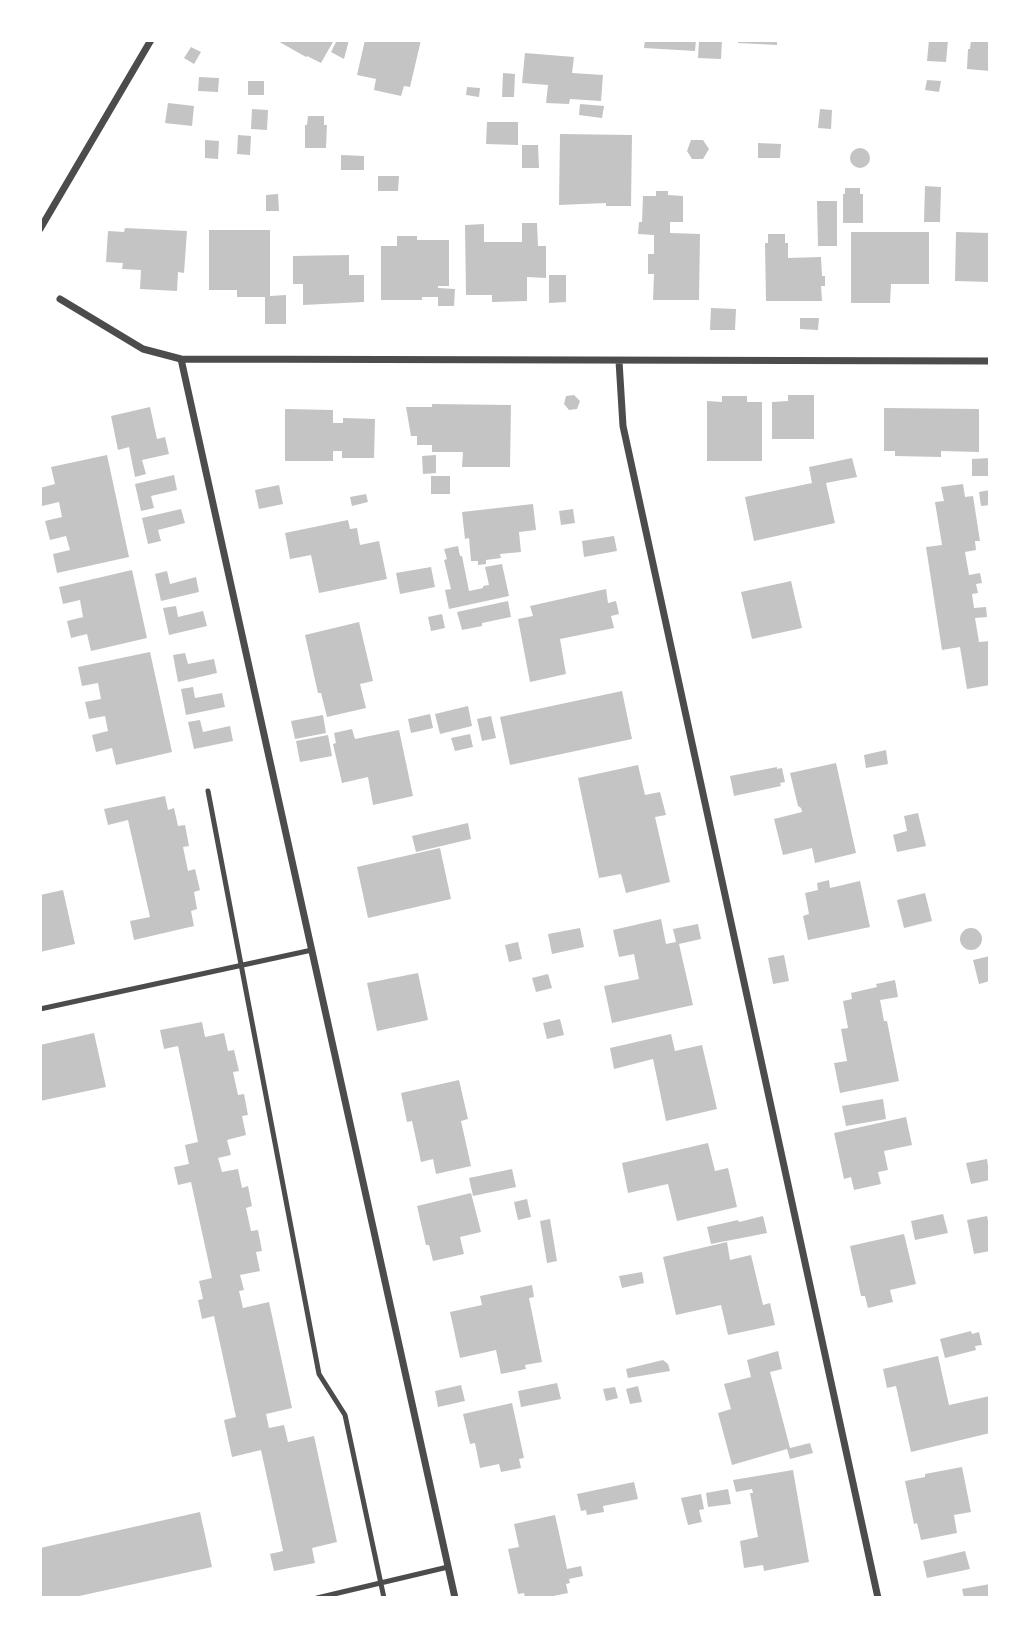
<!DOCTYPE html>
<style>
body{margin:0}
#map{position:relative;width:1030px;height:1638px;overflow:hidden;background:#fff;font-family:"Source Sans 3",sans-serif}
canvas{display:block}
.frame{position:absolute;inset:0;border:42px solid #fff;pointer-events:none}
</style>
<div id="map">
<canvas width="1030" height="1638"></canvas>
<div class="frame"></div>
</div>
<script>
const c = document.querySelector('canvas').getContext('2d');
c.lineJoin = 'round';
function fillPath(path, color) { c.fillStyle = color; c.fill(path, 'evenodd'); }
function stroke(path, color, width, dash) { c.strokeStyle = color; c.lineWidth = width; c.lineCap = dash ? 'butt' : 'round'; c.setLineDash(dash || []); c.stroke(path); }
fillPath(new Path2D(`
 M276,40h58l-13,23 -14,-7 -1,1z
 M337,40h12l-5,19 -13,-7z
 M365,40h56l-11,47 -6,-1 -3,10 -27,-6 2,-11 -19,-4z
 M645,40h51l-1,11 -51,-3z
 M699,40h23l-1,19 -23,-1z
 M738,40h39v5l-39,-2z
 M929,40h19l-2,22 -19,-1z
 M971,40h19v31l-23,-2 1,-20h2z
 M191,47l10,5 -7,12 -10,-6z
 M525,53l49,4 -2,16 31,2 -2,26 -31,-2 -1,5 -23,-1 2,-18 -26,-2z
 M503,73l12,1 -1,23h-12z
 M199,77l20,1 -1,14 -20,-1z
 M927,80l14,1 -2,11 -14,-2z
 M248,81h16v14h-16z
 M467,87l13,1 -1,9 -13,-2z
 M168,103l26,3 -2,20 -27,-3z
 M580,104l24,2 -2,12 -23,-3z
 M252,109l16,1 -1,20 -16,-1z
 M820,109l12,1 -1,19 -13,-1z
 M308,116h16v9h3l-1,23h-21v-23h2z
 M487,122h31v23l-32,-1z
 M560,134l72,1 -1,71h-25v-3l-47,2z
 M238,135l13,1 -1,19 -13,-1z
 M205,140l14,1 -1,18 -13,-1z
 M691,140h12l6,9 -6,10h-11l-5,-8z
 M758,143l23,1 -1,14h-22z
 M522,145h16l1,23h-17z
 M850 158a10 10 0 1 1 20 0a10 10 0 1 1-20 0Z
 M341,155l23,1v14h-23z
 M378,176h21l-1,15h-20z
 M925,186l16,1 -1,35h-16z
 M845,188h15v6h3v29h-20v-29h2z
 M656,191h12v4l15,1v26h-13v11l30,1 -1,66h-46l1,-26h-6v-20h6v-19l-16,-1 1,-12h3l1,-26h13z
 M278,194l1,17h-13v-16z
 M817,201h20v45h-19z
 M522,223h15l1,23h8v32l-19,-1v24l-35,1v-7h-26l-1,-70 19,-1v18h38z
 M125,228l62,3 -3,42 -6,-1 -1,19 -37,-2 1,-19 -19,-1 1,-6 -17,-1 2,-31 16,1z
 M209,230h61v66l16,-1v29h-21v-27h-28v-7h-28z
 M851,232h78v52h-38l-1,19h-39z
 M956,232l34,1v49l-35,-1z
 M768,234h17v9h3v15l33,-1 1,19h3v10h-4l1,15h-56l-1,-58h3z
 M397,236h20v4h32v46h-11v2l17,1 -1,17h-16v-9h-16v3h-41v-54h16z
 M349,255v20h15v27l-61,3v-21h-10v-28z
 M549,275h17v27l-17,1z
 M711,308l25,1 -1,21h-25z
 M800,318h19l-1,12 -18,-1z
 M574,395l6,6 -3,8 -8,1 -5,-6 2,-8z
 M788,395h26v44h-42v-37l16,-1z
 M722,396h25v6h15v59h-55v-60l15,1z
 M432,404l79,1 -1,62h-48l1,-15h-31v-7h-15v-9h-6l-5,-29h26z
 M150,407l7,32 8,-2 4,17 -27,6 4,14 -11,3 -6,-30 -11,3 -7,-34z
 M884,408l95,1v43l-38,-1v6l-46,-1v-5h-11z
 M285,409l48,1v13h10v-5l32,1 -1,39h-32v-7h-9v10h-48z
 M107,455l22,102 -72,16 -4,-19 17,-4 -4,-14 -16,4 -5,-19 17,-4 -3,-15 -17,4 -2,-18 15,-4 -4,-17z
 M436,455v18l-13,1 -1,-18z
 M852,458l5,19 -31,6 9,40 -81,18 -9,-44 67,-14 -3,-16z
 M990,458v18h-18v-17z
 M174,475l3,15 -26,6 3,12 -13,3 -6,-27z
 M431,476h19v18h-19z
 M963,484l2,13 8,-1 7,45h-5l1,9 -11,2 4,23 11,-2 2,10 -6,1 2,9 -6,1 2,14 12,-1 1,10 -12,1 4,24 11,-1v44l-23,4 -7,-42 -18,3 -16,-103 16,-2 -7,-43 9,-1 -3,-14z
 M279,485l4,19 -24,5 -4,-19z
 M990,490v15l-9,1 -2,-14z
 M366,494l2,8 -16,4 -2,-9z
 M533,504l3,26 -17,2 2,20 -21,2 1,4 -15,2v4l-8,1v-4h-7l-2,-23 -4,1 -3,-27z
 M181,509l4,14 -27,7 3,11 -13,3 -6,-26z
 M573,509l2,14 -14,2 -2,-14z
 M348,520l2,9 7,-1 3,17 19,-4 8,38 -68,14 -8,-38 -21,4 -5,-26z
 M614,536l3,15 -33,6 -2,-16z
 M458,546l2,10h2l7,35 14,-3v-2l6,-1 -4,-18 17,-3 7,32 -60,13 -4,-19 6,-1 -7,-29 3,-1 -3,-10z
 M431,567l4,20 -35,7 -4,-21z
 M132,570l15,68 -56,13 -4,-17 -16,4 -4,-17 16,-4 -3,-17 -17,4 -4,-17z
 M167,571l3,13 26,-7 3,15 -38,9 -6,-27z
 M791,581l11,47 -50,11 -11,-47z
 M606,589l2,14 8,-2 3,13 -8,2 3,12 -54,11 6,35 -36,8 -12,-63 15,-3 -3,-10z
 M508,601l3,16 -29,6v3l-20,4 -5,-18z
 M176,606l2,11 25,-6 4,15 -38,9 -6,-27z
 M442,614l3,14 -14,3 -3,-14z
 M359,622l14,59 -13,3 6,24 -39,9 -6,-24h-3l-13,-58z
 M150,652l22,100 -56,13 -4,-17 -16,4 -4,-17 16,-4 -3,-15 -16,3 -4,-17 16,-3 -3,-16 -16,3 -4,-19z
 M185,653l3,11 26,-5 3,14 -39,9 -5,-27z
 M193,687l2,11 27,-5 3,14 -39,8 -5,-26z
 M622,691l10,48 -122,26 -10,-48z
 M468,706l4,20 -32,8 -5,-20z
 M430,714l3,14 -22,5 -3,-14z
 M323,715l3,18 -31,6 -4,-18z
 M491,716l5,22 -14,3 -5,-22z
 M200,720l3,12 27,-6 3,15 -39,8 -6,-27z
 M352,729l3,10 44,-9 14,66 -40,9 -5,-28 -26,6 -9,-39 3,-1 -2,-10z
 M470,734l3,13 -18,4 -4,-13z
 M328,735l4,21 -32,6 -4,-21z
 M886,750l2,14 -22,4 -2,-13z
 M836,763l20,90 -41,10 -3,-15 -29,7 -9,-36 28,-7 -1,-4 -3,-2 -8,-33z
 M638,765l7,30 15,-3 6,23 -11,2 15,65 -44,11 -5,-19 -22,4 -21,-100z
 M777,767v2l5,-1 3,14 -5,1 1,3 -47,10 -4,-20z
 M165,796l3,14 6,-2 4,18 7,-1 4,21 -6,1 5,24 7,-2 5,21 -6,2 3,17 -6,2 3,15 -60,14 -4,-19 20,-4 -22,-97 -20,5 -4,-16z
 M918,813l8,33 -29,6 -4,-17 14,-4 -3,-15z
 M468,823l3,16 -55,13 -4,-16z
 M440,848l11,51 -83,19 -11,-51z
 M829,880l1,8 30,-7 10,46 -62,13 -5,-24 6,-2 -4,-21 13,-3 -1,-7z
 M63,890l12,54 -35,8v-57z
 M925,893l7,28 -28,7 -7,-28z
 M661,919l5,25 10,-2 -3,-13 25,-5 3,15 -22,5 14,61 -81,18 -8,-37 35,-7 -5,-25 -15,3 -6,-27z
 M580,928l4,19 -32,7 -4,-20z
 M960 939a11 11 0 1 1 22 0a11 11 0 1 1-22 0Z
 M518,942l4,17 -13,3 -4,-17z
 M784,955l5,26 -16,3 -5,-26z
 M990,956v25l-11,3 -6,-24z
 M418,973l10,47 -51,11 -10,-48z
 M548,974l4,14 -16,4 -4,-14z
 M895,980l3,17 -18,3 4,21h3l12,60 -59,12 -6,-30 13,-2 -6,-32 7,-1 -5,-27 9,-2 -1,-6 26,-6 -1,-3z
 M560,1019l4,16 -17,4 -4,-16z
 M202,1022l3,15 19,-4 4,18 6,-1 5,21 -6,1 5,23 6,-1 4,21 -6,1 4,19 -19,5 4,15 -13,3 4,14 16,-3 4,19 6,-2 4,20 -6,2 5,23 7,-1 4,21 -6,1 4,19 -20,4 4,15 -5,1 4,17 26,-6 23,106 -26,6 3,14 15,-3 4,17 26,-6 23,106 -25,6 3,15 -41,8 -4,-17 13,-3 -22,-101 -29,7 -8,-37 12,-3 -22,-101 -12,3 -4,-19 5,-1 -4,-18 13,-3 -21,-96 -13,3 -4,-18 15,-3 -4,-19 13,-3 -20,-96 -14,3 -4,-19z
 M94,1033l12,54 -66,14v-56z
 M671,1034l4,17 27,-6 15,64 -51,12 -13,-62 -39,10 -4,-21z
 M459,1080l9,39 -7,2 10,45 -35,8 -3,-15 -12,3 -9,-41 -5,1 -6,-29z
 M883,1099l3,20 -40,7 -4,-20z
 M906,1117l6,28 -28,6 4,19 -10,2 3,12 -27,6 -3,-13 -7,2 -10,-46z
 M708,1143l7,28 13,-3 9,39 -60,14 -9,-37 -40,9 -6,-30z
 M987,1159l3,21 -19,4 -5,-21z
 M512,1169l4,18 -43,9 -4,-18z
 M471,1193l10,39 -21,5 4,17 -31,7 -4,-16h-3l-9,-39z
 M527,1199l4,18 -13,3 -4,-18z
 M943,1214l5,19 -33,7 -4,-19z
 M763,1216l4,17 -56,11 -4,-17 31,-7 1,2z
 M987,1216l3,14v21l-16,3 -7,-34z
 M550,1219l7,42 -10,2 -7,-42z
 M904,1234l12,50 -26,6 3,12 -25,6 -3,-12h-4l-11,-50z
 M727,1242l3,18 21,-5 12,50 7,-2 5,22 -47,10 -7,-30 -45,10 -13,-58z
 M642,1272l2,11 -22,5 -3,-12z
 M532,1285l2,12 -5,1 13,64 -17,3 1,4 -25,5 -5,-24 -36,8 -10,-46 32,-7 -2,-9z
 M971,1331l1,3 7,-2 3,13 -7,1 1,4 -31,8 -5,-19z
 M778,1351l4,18 -12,3 20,76 20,-5 3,10 -23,6 -3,-10 -55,16 -14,-52 13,-4 -7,-25 27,-7 -4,-17z
 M938,1356l11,49 41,-9v37l-79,19 -15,-66 -9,2 -4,-19z
 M663,1360l5,4 2,7 -42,7 -2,-9z
 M557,1383l4,16 -40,8 -3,-16z
 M461,1385l4,16 -27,6 -3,-16z
 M638,1386l4,16 -12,2 -4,-15z
 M615,1387l3,11 -12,3 -3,-12z
 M512,1403l12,55 -5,1 2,9 -20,4 -2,-8 -19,4 -5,-25 -5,1 -7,-30z
 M962,1467l9,45 -17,3 3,18 -36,7 -4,-17 -3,1 -9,-43 20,-4v-3z
 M793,1470l16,92 -45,9 -1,-6 -19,3 -4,-27 18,-4 -8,-44h3l-1,-4 -16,3 -3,-12z
 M634,1482l4,17 -35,7 1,6 -17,3 -1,-5 -5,1 -4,-17z
 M728,1489l3,15 -23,3 -2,-14z
 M701,1494l3,15 -5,1 3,12 -14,3 -7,-27z
 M200,1512l12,55 -142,31h-30v-50z
 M555,1515l12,54 14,-3 2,10 -14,3 1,4 -4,1 2,9 -24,5h-19l-1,-5 -6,1 -10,-45 11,-2 -5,-23z
 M965,1551l5,18 -43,9 -4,-17z
 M990,1584v14h-26l-2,-9z`), '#c4c4c4');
stroke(new Path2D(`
 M208,791l111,583 26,41 39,183
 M40,1009l272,-59
 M317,1598l131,-31`), '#4c4c4c', 5);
stroke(new Path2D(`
 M40,229l111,-189
 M60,299l83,50 38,10 809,2
 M181,359l274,1239
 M619,361l4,65 255,1172`), '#4c4c4c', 7);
</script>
